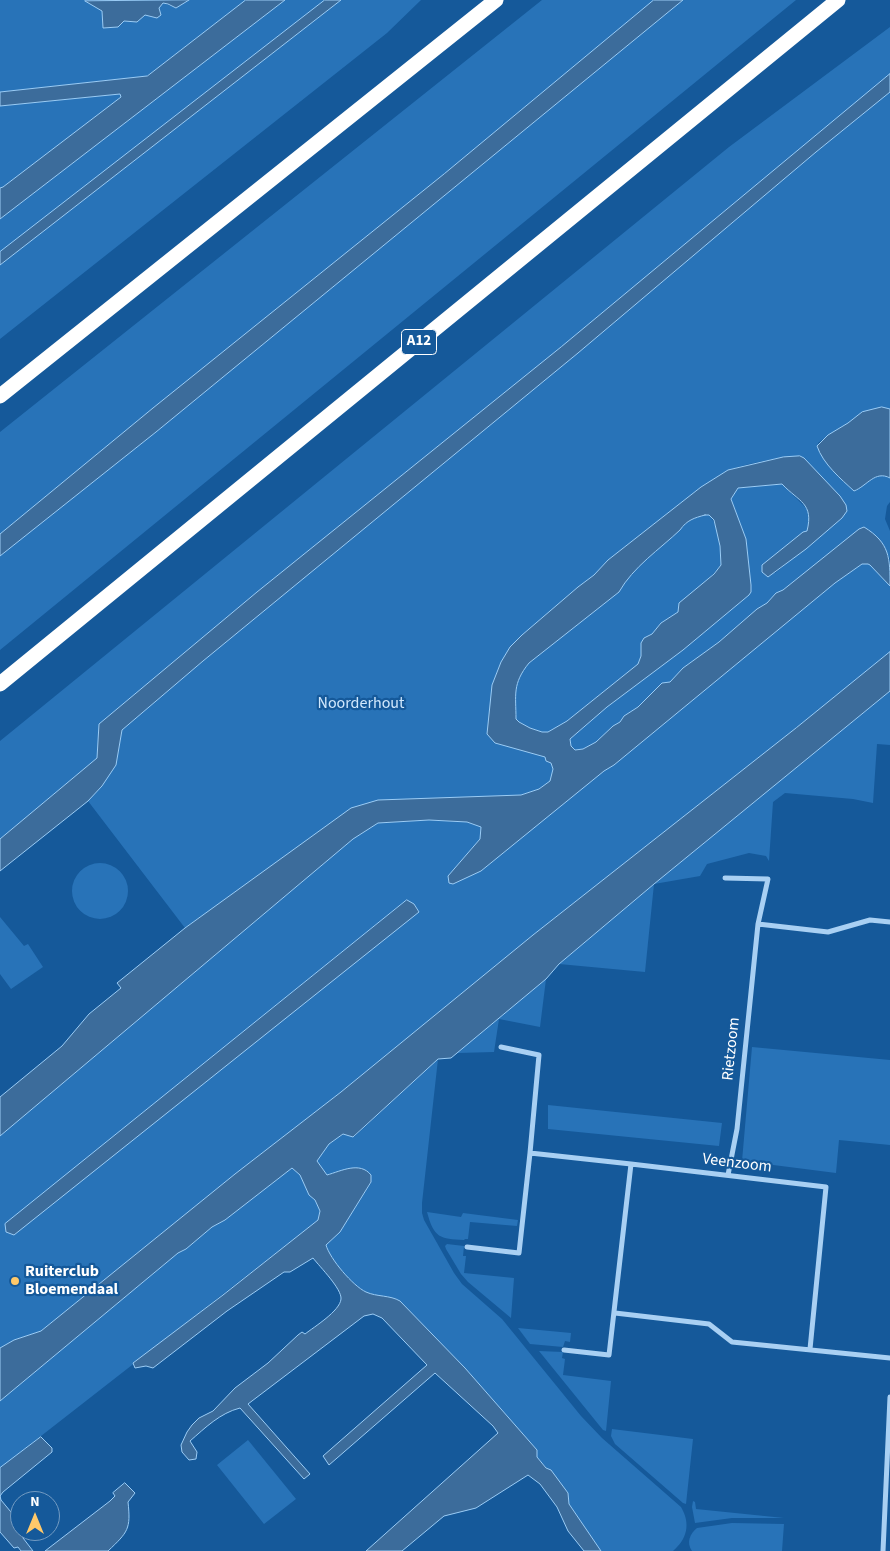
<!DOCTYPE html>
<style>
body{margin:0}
#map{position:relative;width:890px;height:1551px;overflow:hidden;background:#15599a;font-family:"Source Sans 3",sans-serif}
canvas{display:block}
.north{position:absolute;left:10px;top:1491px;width:50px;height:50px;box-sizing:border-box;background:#15599a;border:1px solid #739bc2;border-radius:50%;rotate:0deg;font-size:14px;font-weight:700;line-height:20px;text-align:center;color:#fff}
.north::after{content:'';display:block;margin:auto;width:18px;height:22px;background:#ffc96a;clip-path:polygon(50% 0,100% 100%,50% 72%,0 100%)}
</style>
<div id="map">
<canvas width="890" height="1551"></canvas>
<div class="north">N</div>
</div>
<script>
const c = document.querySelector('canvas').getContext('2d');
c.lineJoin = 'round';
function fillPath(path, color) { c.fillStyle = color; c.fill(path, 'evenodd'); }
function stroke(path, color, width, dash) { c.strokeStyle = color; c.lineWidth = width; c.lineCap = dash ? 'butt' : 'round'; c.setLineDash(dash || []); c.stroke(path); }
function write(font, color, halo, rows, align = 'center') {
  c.font = font + ' "Source Sans 3",sans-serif'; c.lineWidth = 4.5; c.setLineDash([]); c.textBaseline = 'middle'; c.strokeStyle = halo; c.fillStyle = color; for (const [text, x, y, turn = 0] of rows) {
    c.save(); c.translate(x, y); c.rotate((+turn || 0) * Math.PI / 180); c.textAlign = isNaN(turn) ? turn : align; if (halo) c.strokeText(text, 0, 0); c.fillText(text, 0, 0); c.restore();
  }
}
fillPath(new Path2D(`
 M0,0h85l17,11 1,17 15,-1 6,-6 21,-6 13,-7 5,-5 13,5 13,-8h57l-99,76 -147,16z
 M285,0h40l-325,252v-33z
 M341,0h80l-34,33 -387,306v-74z
 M542,0h112l-210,174 -291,234 -153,126v-102z
 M683,0h113l-796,650v-94l156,-124z
 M890,27v47l-329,273 -304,245 -158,132 -2,34 -97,81v-98l729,-594z
 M890,92v317c-17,-3 -27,5 -41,14 -11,6 -21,12 -31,20 6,21 21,34 36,48 13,-5 21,-21 36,-13v24l-3,4 -2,13 5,12v28l-5,-10 -87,29 -15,12 -7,3 -9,10 -10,7 -38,32 -36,26 -13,14 -8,1 -24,24 -14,9 -4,6 -7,4 -17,16 -13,7 -8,1 -4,-4 -1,-7 37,-32 76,-57 66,-55 2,-10 -5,-46 -15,-40 7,-11 44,-4 26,26 2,7 -3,14 -39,30 7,12 67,-55 -27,-47 -11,-13 -21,-1 -34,7 -21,6 -27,17 -93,73 -14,15 -16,12 -56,48 -21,27 -9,23 37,67 16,5 6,6 2,6 -3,12 -11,8 -18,6 -66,3 -102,27 -153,92 -15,11 -97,-127 14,-15 14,-21 6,-35 81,-69 375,-308 238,-201z
 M120,94l1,3 -118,90 -3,1v-82z
 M705,515h4c11,12 11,34 12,50l-43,47 -17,11 -9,11 -8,4 -3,5v13l-3,8 -71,57 -19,11h-6l-12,-4 -11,-6 -3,-3c0,-24 -4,-35 13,-56l90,-71c14,-25 41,-43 61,-62 7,-10 14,-12 25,-15z
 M862,564h6l2,1 20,21v66l-94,76 -263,207 -192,157 -106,82 -194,157 -27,9 -14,8v-212l353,-297 25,-16 51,-3 38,2 14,5 -1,12 -32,37 33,-5 122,-100 11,-6 221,-182zM406,900l8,4 5,8 -414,312z
 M890,691v54l-13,-1 -4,59 -20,-4 -68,-6 -12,9 -4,59 -3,-5 -17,-3 -42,11 -7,12 -46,8 -9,88 -86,-8 95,-80z
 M72 891a28 28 0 1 1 56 0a28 28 0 1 1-56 0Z
 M0,917l24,29 4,-2 15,23 -32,22 -11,-15z
 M546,979l-6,48 -41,-8 -5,33 -37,1z
 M752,1047l138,13v85l-51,-5 -3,33 -94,-12z
 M438,1059l-16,144v10l2,7 30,53 8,11 40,35 79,97 21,22 79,69c10,17 6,32 -8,44h-72l-32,-47 -1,-11 -31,-36v-7l-72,-82 -65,-67c-10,-6 -23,-4 -34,-9 -13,-6 -36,-33 -40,-47l14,-13 31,-49v-8l-17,-7 -27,7 -10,-14 12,-17 15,-10 10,3z
 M548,1105l174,18 -3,23 -171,-17z
 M292,1168l8,7 9,20 6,5 5,11 -2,9 -318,248v-67l178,-148 8,-4 26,-22 13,-7z
 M427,1212l34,5 2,-4 55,7 -1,6 -47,-4 -2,17h-3l-1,1c-24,-1 -30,-2 -37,-28z
 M447,1244l17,2 -1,10h3l-2,17 50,5 -3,40 -43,-36 -7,-8 -15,-25 -1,-3z
 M518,1328l53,5 -1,9 -5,-1 -2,6 -33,-3z
 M539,1351l24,1 -1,6 3,1 -2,16 48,6 -5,50 -3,-1z
 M612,1429l81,10 -7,65 -3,-1 -68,-59 -4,-8z
 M248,1440l48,59 -32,25 -47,-59z
 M693,1501l2,1 1,7 88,9h-52l-37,5 -3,-16z
 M732,1523l52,1 -2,27h-90c-6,-9 -2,-17 5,-23z`), '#2873b8');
const water = new Path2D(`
 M189,0l-13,8 -8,-4 -5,-1 -4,5 2,7 -4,3 -12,-3 -8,7 -13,-1 -6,6 -15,1 -1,-17 -17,-10z
 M246,0h39l-285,219v-31l3,-1 118,-90 -1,-3 -120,12v-14l147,-16z
 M325,0h16l-341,265v-13z
 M654,0h29l-527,432 -156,124v-22l153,-126 291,-234z
 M890,74v18l-74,60 -238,201 -375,308 -81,69 -6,35 -14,21 -14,15 -88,70v-32l97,-81 2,-34 158,-132 304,-245z
 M882,407l8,2v69c-15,-8 -23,8 -36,13 -13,-12 -31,-27 -37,-45l11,-11 20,-12 14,-11z
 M800,456l4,2 36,38 6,9 1,6 -5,7 -36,31 -38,28 -6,-5v-7l41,-33 4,-1c7,-28 -8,-29 -25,-47l-44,4 -7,11 15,40 5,46v7l-2,3 -66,55 -76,57 -37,32 1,7 4,4 8,-1 13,-7 17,-16 7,-4 4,-6 14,-9 24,-24 8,-1 13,-14 36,-26 38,-33 10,-6 9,-10 7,-3 76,-61 5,-2c26,16 26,31 26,59l-20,-21 -2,-1h-6l-27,19 -221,182 -10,6 -123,100 -28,13 -4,-1 -1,-7 32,-37 1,-12 -14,-5 -38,-2 -51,3 -25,16 -353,297v-39l62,-51 27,-32 32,-26 -4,-5 68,-55 166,-120 27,-8 143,-5 18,-6 11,-8 3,-12 -2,-6 -5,-2 -1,-4 -50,-14 -8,-9 5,-49 9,-23 9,-15 12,-12 56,-48 16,-12 14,-15 93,-73 27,-17 55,-13zM705,515h4l5,5 6,26 1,19 -7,9 -35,29 -1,9 -17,11 -9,11 -8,4 -3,5v13l-3,8 -71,57 -19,11h-6l-12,-4 -11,-6 -3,-3c0,-24 -4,-35 13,-56l90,-71c14,-25 41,-43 61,-62 7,-10 14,-12 25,-15z
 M890,652v39l-236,193 -95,80 -13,15 -95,79 -13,1 -85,78 -10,-3 -14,10 -12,17 10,14c14,-4 33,-14 44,0v7l-31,50 -14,13c4,14 27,41 40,47 11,5 24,3 34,9l65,67 72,82v7l9,11 5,2 17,23 1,11 32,47h-17l-16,-20 -11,-24 -17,-23 -12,-9 -52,33 -32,8 -42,35h-36l132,-118 -5,-7 -58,-53 -106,92 -6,-9 104,-91 -45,-47 -9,-4 -9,2 -116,88 62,70 -6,5 -64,-71c-20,5 -35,20 -50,33l7,11 -1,7 -7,1 -7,-8 -1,-7 6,-13 5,-7 7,-7 14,-7 22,-23 33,-25 30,-28 4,-3 3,2c9,-7 35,-23 36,-35 1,-10 -21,-32 -28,-41l-23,14h-6l-57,39 -74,57 -7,-2 -11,2 -2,-5 90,-68 95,-75 2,-9 -5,-11 -6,-5 -9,-20 -8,-7 -67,52 -13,7 -26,22 -8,4 -178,148v-53l14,-8 27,-9 194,-157 106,-82 192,-157 263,-207z
 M407,900l7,4 5,8 -405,323 -8,-3 -1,-8z
 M41,1437l11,11v4l-49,40 -3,4 1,4 19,23v8h3v7l10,13h-12l-3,-4 -4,1 -14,-16v-64z
 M125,1483l10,10 -7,9c3,27 0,30 -20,49h-63l65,-50 5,-5 -2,-3z`);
fillPath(water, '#3c6c9b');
stroke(water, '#9bccf5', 1);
stroke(new Path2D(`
 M725,878l43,1 -10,45
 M501,1047l38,8 -9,98
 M728,1175l9,-46 21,-205 70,8 42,-12 20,2
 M467,1247l52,6 11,-100 101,11
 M615,1313l94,11 23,18 158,16
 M564,1350l45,5 22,-191 195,23 -16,162
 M883,1551l7,-154`), '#a9d0f3', 5);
stroke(new Path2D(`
 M0,396l496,-396
 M0,684l838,-684`), '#fff', 15);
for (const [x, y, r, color] of [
 [15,1281,5,"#ffc96a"]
]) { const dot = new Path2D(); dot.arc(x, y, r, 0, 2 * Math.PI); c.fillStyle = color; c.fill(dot); stroke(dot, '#15599a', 2); }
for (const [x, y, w] of [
 [419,342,35]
]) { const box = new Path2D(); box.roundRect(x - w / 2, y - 12.5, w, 25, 4); c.fillStyle = '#15599a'; c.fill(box); stroke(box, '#fff', 1); }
write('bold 15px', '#fff', null, [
 ["A12",419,342]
]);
write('16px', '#d1e8fd', '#15599a', [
 ["Noorderhout",361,704]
]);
write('16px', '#fff', '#15599a', [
 ["Rietzoom",732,1049,-84],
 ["Veenzoom",737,1164,7]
]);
write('bold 16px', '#fff', '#15599a', [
 ["Ruiterclub",25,1272],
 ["Bloemendaal",25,1290]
], 'left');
</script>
